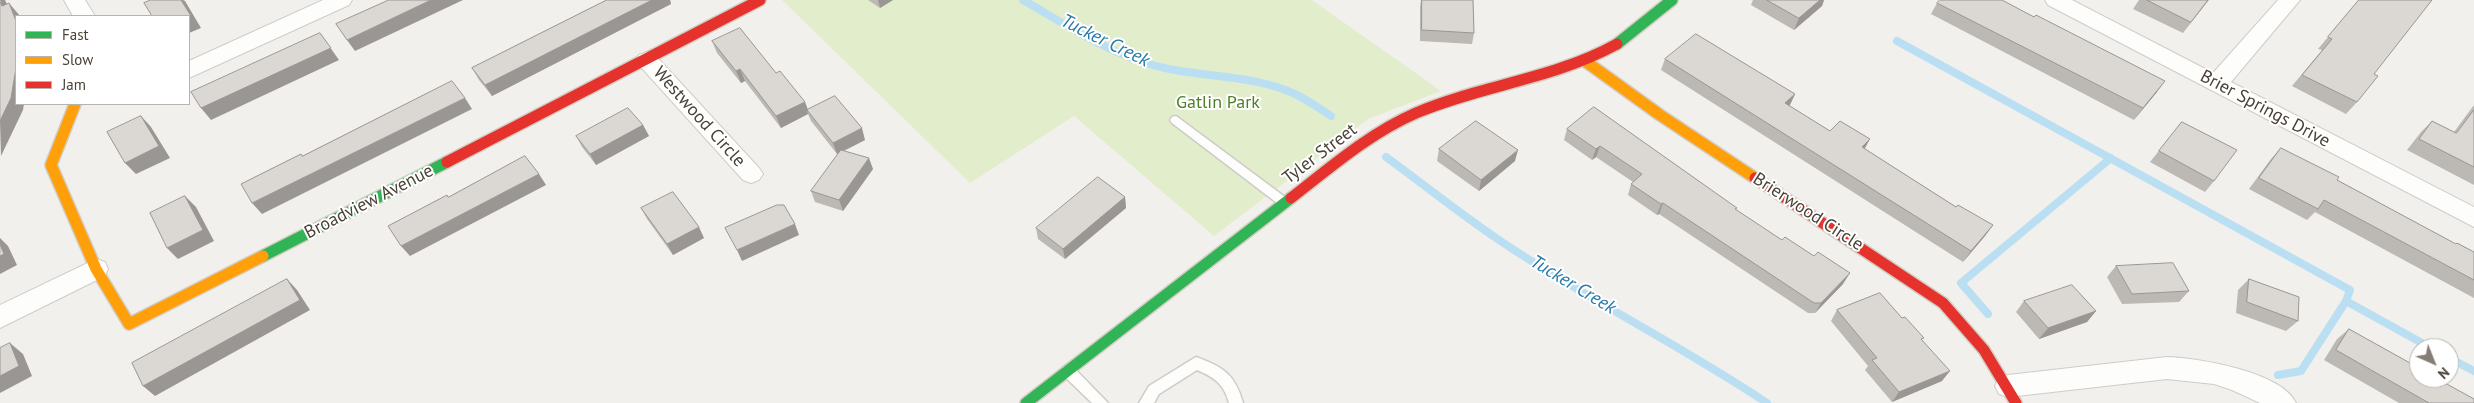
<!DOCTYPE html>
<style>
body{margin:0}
#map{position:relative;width:2474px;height:403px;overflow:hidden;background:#f2f0ec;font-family:"PT Sans",sans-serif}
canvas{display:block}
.legend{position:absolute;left:15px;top:15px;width:175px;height:90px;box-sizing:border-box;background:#fff;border:1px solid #b7b3af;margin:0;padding:6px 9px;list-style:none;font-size:15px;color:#4a4137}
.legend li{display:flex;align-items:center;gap:10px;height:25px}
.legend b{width:25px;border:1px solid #b7b3af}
.north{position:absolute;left:2409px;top:338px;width:50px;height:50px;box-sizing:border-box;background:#fff;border:1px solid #b7b3af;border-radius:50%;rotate:136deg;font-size:14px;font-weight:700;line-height:20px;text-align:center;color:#4a4137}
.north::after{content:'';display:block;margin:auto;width:18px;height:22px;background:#857e76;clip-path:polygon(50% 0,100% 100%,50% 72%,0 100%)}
</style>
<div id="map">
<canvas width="2474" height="403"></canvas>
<ul class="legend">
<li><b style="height:6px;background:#30b455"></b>Fast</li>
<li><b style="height:6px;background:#ff9f0a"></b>Slow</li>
<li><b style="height:6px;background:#e5322d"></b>Jam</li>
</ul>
<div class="north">N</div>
</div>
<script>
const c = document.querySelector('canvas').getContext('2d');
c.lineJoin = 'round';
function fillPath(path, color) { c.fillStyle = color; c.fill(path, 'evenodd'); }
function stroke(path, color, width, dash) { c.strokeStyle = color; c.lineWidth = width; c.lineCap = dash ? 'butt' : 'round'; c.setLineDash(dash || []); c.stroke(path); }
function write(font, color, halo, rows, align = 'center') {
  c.font = font + ' "PT Sans",sans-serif'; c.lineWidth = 4; c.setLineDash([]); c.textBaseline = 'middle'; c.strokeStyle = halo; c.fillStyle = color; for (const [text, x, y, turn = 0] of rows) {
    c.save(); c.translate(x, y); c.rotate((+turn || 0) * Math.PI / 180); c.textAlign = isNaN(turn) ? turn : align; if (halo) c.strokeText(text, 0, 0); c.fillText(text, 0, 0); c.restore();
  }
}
fillPath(new Path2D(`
 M782,0h530l129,91 -73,28 -154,117 -140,-120 -104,67z`), '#e2edcb');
stroke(new Path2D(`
 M1023,0c40,23 79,49 123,63 46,15 97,10 142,28 16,6 29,16 43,25
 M1897,41l453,249 -4,11
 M1386,157c40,29 78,60 119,87 85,57 177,102 262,159
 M1988,314l-27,-31 150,-125
 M2449,358l25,13
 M2278,375l23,-4 45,-70 85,47`), '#bbdff2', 8);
const lane = new Path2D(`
 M1176,116l113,84 2,3 -2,3h-8l-109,-83 -2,-3 2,-3z
 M1196,357c27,10 39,17 47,46h-14c-5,-19 -15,-26 -32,-33l-38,24 -5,9h-15l10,-17z
 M1068,365l5,2 35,36h-16l-29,-28 -2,-4 2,-4z`);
const street = new Path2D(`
 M64,0h21l10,16h-22z
 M323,0h29l-3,5 -160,73v-17z
 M2045,0h27l141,73 65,-73h22l-69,82 243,125v20l-426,-222z
 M647,52l8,3 104,113 4,6 -4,6 -8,3 -8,-3 -104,-115 -3,-5 3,-5z
 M96,259l9,3 3,7 -3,7 -105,52v-23z
 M2167,357c32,1 115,15 129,46h-36l-28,-13 -18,-6 -47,-5 -159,18 -9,-3 -4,-8 4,-8 9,-3z`);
const fast = new Path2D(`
 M1617,44l55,-44
 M263,256l184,-94
 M1026,403l265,-205`);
const slow = new Path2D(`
 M1585,61l75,54 95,63
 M75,104l-24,61 45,104 33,55 134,-68`);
const jam = new Path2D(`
 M447,162l313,-162
 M1755,178l188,125 41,47 32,53
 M1291,198c40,-31 79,-65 125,-85 66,-28 138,-34 201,-69`);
stroke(lane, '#cfccc8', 3);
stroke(street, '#cfccc8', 2);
stroke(fast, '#d2cdc3', 14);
stroke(slow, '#d2cdc3', 14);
stroke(jam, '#d2cdc3', 14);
fillPath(lane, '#fdfdfc');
fillPath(street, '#fdfdfc');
stroke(fast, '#30b455', 11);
stroke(slow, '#ff9f0a', 11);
stroke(jam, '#e5322d', 11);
fillPath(new Path2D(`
 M607,0h63l1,4 -179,92 -13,-16 -7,-12z
 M868,0h25l-13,8z
 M1421,0h52l1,33 -2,11 -52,-3v-34z
 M1753,0h71l-2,6 -28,24 -43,-25z
 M2139,0h70l-26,33 -50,-24z
 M2359,0l15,74 -17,28 -11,12 -54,-28 30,-36 -4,-1z
 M1937,3l220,89 -23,28 -203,-106z
 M712,41l64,32 29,29 3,8 57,30 -21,11 29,18 -30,42 -28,-9 -4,-11 28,-38 -2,1 -26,-33 -3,-7 -27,14 -36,-47 -4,2 -24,-30z
 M1665,59l130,35 -6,12 41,25 35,18 91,58 37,18 -8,11 -22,26 -302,-192z
 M2474,105v80l-67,-35 14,-18 11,-11 22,11z
 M2182,122l32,59 -9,11 -55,-30z
 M643,125l6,11 -53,29 -14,-18 -6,-11z
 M1567,129l169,81 107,74 -28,29h-7l-149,-99 -2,1 -29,-20 3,-11 2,-2 -37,-25 -4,3 -28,-20z
 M2281,148l56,32 118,64 2,-1 17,9v46l-159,-86 -8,8 -58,-31 22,-30z
 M1439,149l76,12 -36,30 -42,-30z
 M1125,197l1,11 -61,51 -27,-20 -2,-11z
 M641,208l63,30 -31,17 -26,-36z
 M2116,266l73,25 -10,11 -57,2 -15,-27z
 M2249,279l49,42 -12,10 -50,-18 2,-23z
 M2024,301l72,10 -9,11 -48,17 -23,-27z
 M1837,310l65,8 20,22 20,41 -50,21 -27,-32 3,-4 -37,-45z
 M2349,329l125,74h-75l-75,-43 13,-21z`), '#bcb9b5');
fillPath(new Path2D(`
 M0,0h5l8,18 -11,-12z
 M181,0h2l2,1 16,27 -12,5v-16z
 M431,0h32l-108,51 -8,-11z
 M652,0h18l1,4 -179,92 -7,-11z
 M878,0h15l-13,8z
 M1820,0h4l-2,6 -28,24 5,-12z
 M9,3l11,13h-4v5z
 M320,33l19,27 -128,60 -10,-12z
 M16,68v36h8l-1,6 -22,46 -1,-35z
 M740,69l5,12 -4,2 -5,-12z
 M2165,81l-8,11 -23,28 9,-12z
 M1795,94l-5,11 -10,10 5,-12z
 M465,98l7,11 -210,105 -10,-11z
 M805,102l4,11 -2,-3 1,4 -27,14 -5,-12z
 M141,116l10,11 19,31 -34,16 -11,-11z
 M643,125l6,11 -53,29 -6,-11z
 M862,128l3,12 -28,14 -4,-11z
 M1870,139l-6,11 -2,-3z
 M1600,146l-4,11 -4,3 4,-11z
 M1518,150l-3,11 -36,30 2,-11z
 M869,158l4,11 -30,42 -4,-11z
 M539,174l7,11 -136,71 -9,-10z
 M185,196l11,11 18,34 -36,18 -11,-11z
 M1125,197l1,11 -61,51 -2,-10z
 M1663,203l-4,11 -2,1 4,-11z
 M795,224l4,11 -57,26 -5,-11z
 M1993,225l-8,11 -22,26 8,-11z
 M699,227l5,11 -31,17 -6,-11z
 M0,238l8,8 9,19 -17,9z
 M1850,273l-7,11 -28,29 6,-10z
 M287,279l10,11 13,20 -155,86 -12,-10z
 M2096,311l-9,11 -48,17 9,-11z
 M10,343l13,11 9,22 -32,17v-17z
 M1950,371l-8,10 -50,21 7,-10z`), '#999694');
const building = new Path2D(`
 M151,0h30l10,16 -2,1v-1h-37l-8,-13z
 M389,0h42l-84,40 -11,-16z
 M607,0h45l-167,85 -13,-17z
 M1422,0h51l1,33 -52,-3z
 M1767,0h53l-21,18z
 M1940,0h62l32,17 2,-2 129,66 -22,27 -206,-105z
 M2147,0h61l-17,22z
 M2359,0h73l-58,74 4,2 -21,26 -55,-27 30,-36 -4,-2z
 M0,2l2,4 7,-3 7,18v47l-5,30 -11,23z
 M740,28l36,45 4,-2 25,31 -29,14 -36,-47 -4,2 -24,-30z
 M320,33l11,15 -130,60 -10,-16z
 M1696,34l99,60 -10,9 45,28 10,-10 30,18 -8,8 94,60 2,-2 35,20 -22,26 -306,-192z
 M452,81l13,17 -213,105 -11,-19 60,-30 1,2z
 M835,96l27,32 -29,15 -26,-33z
 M1594,107l143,101 -2,1 47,31 3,-3 29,19 4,-4 32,21 -29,30h-7l-151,-100 -2,1 -30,-20 11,-10 -42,-28 -4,3 -29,-20z
 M628,108l15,17 -53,29 -14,-18z
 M2474,110v57l-55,-28 13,-18 24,12z
 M141,116l18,30 -34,17 -18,-31z
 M1476,121l42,29 -37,30 -42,-31z
 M2182,122l55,28 -23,31 -55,-30z
 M2281,148l58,29 -2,3 119,64 1,-1 17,9v28l-150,-80 -6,9 -59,-31z
 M841,150l28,8 -30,42 -28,-9z
 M525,156l14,18 -138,72 -13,-20 59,-31 1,2z
 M1098,177l27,20 -62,52 -27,-21z
 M673,192l26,35 -32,17 -26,-36z
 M185,196l18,34 -36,18 -17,-35z
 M777,205h7l11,19 -58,26 -12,-22z
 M0,244l4,10 -4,2z
 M2173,263l16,28 -57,3 -16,-28z
 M287,279l13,21 -157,86 -11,-23z
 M2249,279l50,18 -1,24 -51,-19z
 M2072,285l24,26 -48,17 -24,-27z
 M1880,293l22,25 3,-1 19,21 -3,1 29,32 -51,21 -27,-32 5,-2 -40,-48z
 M2349,329l70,39v10h17l38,21v4h-45l-93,-53z
 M10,343l9,23 -19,10v-28z`);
fillPath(building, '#dbd7d3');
stroke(building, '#999694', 1);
write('18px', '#4d8026', '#fff', [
 ["Gatlin Park",1218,103]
]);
write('18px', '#4a4137', '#fff', [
 ["Brier Springs Drive",2265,109,28],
 ["Westwood Circle",699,117,48],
 ["Tyler Street",1320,154,-37],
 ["Broadview Avenue",369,202,-27],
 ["Brierwood Circle",1808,212,33]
]);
write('italic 19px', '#277bab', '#fff', [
 ["Tucker Creek",1105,41,26],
 ["Tucker Creek",1573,285,31]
]);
</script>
